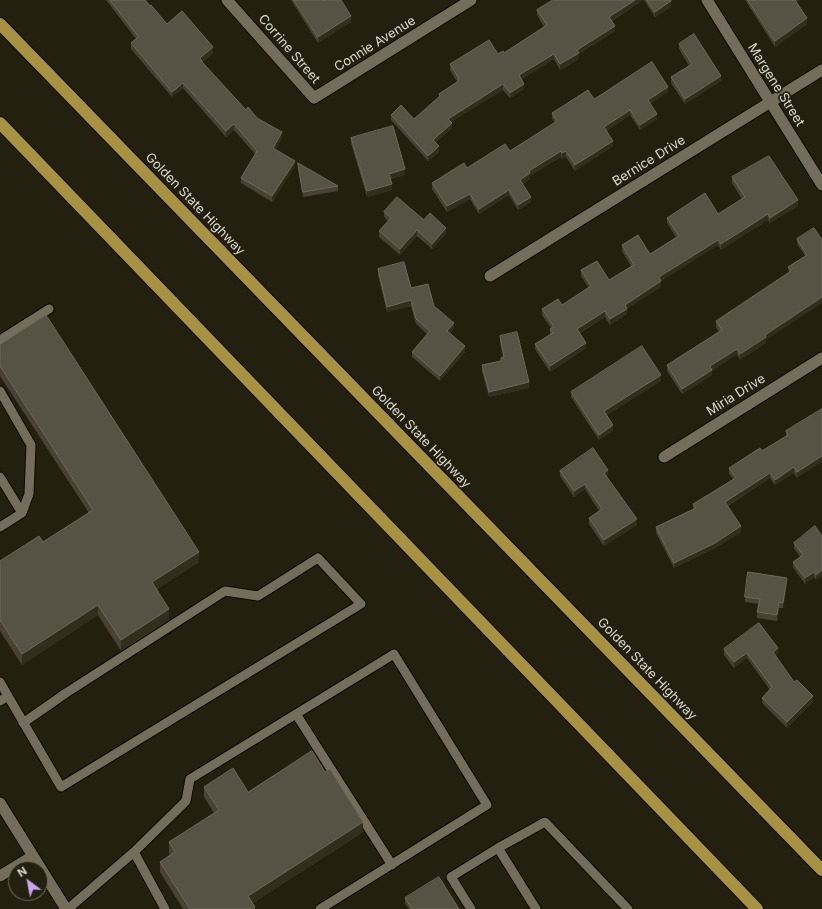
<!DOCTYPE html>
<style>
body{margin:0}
#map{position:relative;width:822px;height:909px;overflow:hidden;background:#242010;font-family:Inter,sans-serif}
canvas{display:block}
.north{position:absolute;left:8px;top:861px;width:40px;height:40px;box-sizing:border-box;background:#242010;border:1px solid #6e6a5d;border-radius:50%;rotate:328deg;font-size:11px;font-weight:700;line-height:16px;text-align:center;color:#dcdad0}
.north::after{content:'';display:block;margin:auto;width:14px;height:18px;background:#c7a6ef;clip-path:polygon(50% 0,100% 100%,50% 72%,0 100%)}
</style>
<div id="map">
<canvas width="822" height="909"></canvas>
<div class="north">N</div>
</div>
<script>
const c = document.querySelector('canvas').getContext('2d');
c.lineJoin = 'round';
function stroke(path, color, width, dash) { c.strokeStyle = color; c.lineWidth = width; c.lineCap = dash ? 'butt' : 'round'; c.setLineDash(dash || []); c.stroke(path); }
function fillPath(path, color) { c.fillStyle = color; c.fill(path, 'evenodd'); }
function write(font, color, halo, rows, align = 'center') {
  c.font = font + ' Inter,sans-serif'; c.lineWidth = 3.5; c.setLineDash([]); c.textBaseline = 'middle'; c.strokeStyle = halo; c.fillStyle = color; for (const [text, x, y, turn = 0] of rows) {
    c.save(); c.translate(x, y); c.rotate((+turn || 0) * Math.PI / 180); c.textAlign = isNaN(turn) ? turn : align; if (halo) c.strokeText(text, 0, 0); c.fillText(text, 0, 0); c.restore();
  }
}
const service = new Path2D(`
 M0,340l49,-31
 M0,391l31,54 -2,49 -7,19
 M0,477l22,36 -22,14
 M0,682l8,14 -8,5
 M8,696l53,91 300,-183 -43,-46 -60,38 -33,-5 -159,102 -43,30
 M296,714l96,151
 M134,852l52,-51 4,-22 204,-125 93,151 -167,104
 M68,909l66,-57 31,57
 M471,909l-20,-32 47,-29
 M536,909l-38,-61 47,-26 83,87`);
const minor = new Path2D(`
 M227,0l87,98 157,-98
 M707,0l115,185
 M490,276l332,-206
 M664,457l158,-99
 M0,803l66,106
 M0,876l33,-20`);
const motorway = new Path2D(`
 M0,24l822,846
 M0,123l757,786`);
stroke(service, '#0d0900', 11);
stroke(minor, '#0d0900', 13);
stroke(motorway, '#0d0900', 14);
stroke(service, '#736e5c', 9);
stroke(minor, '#736e5c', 11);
stroke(motorway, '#a69242', 12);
fillPath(new Path2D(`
 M106,0h39l5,6 17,18 46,29 -11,9 1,1 43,47 11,8 25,20 -7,12 20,16 -23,36 -31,-19v-5l14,-24 -21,-24 -8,7 -43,-49 -11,9 -41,-48v-6l5,-4z
 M291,0h32v1l28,21 -33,21z
 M553,0h90l-31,21 3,10 -36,23v5l-19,11 -6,-11 -32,20 2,10 -14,9 -7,-8 -52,32 1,6 -17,15 4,9 -11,9 -37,-41v-5l23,4 25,-21v-4l18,-12 -7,-12v-6l54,-11 40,-26 -7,-12v-5z
 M644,0h27v7l-16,10z
 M745,0h54l-3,2 11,22 -32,23z
 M679,44l42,37 -36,23 -14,-21v-6l18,-11 -10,-17z
 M668,92l-18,12 7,15 -17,11 -10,-15 -23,16 6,15 -38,25 -9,-14 -4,2 -1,-2 -31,19v3l-7,5 8,18 -13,8 -9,-15 -30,19 -9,-15 -23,13 -15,-23v-6l35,-15 43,-17 45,-28 -3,-5v-5l42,-14z
 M351,138l54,37 -15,4 2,11 -25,7 -16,-54z
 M298,163l40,23v5l-35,6 -5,-29z
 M732,177l66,29 -28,17 -2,-3 -47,30 -3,-5 -57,36v6l-34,21v6l-17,11 -5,-8 -25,16 6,15 -36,24 -15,-23v-5l15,-10v-5l1,-1 -9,-13v-6l20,-4 27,-17 -8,-12v-6l28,10 22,-14 -9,-15v-6l28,9 26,-17 -9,-14v-5l51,-4 24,-15 -10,-16z
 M384,212l40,8 22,13 -14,16 -15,-13 -17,19 -21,-18v-6l9,-10 -4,-4z
 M797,239l25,1 -56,100v3l-26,17 -3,-6 -25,17v4l-30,19 -15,-23v-6l52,-33 -3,-5v-6l73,-48 -1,-6 17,-11 -8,-12z
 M378,269l33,19 23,18 20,22 -4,6 15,18 -25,29 -28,-24v-5l15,-18 -11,-10 -5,-18 -24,6 -9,-37z
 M500,336l29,52 -40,9 -7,-26v-6l19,-4v-3l2,-1 -3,-15z
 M0,345l199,217 -42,27 12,31 -48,31 -23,-36 -76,50 -22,-34v-70l43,-19 46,-29 -89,-137z
 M661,381l-54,34 6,16 -14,9 -28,-43v-5z
 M822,409l-25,69 -3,-5 -19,12 -5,-7 -42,28 13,26 -26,16 -41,20 -18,-35v-6l37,-18v-5l40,-25 -4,-5v-6l33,-17 24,-15v-5z
 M560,471l48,5 -2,1 31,48 -33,21 -15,-22v-6l10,-7 -14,-22 -11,8 -14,-21z
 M822,536v40l-6,4 -2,-3 -9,7 -12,-17v-5l7,-5 -6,-9v-5z
 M787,583l-4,25h-4l-2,13 -20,-3v-6l2,-8 -14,-2v-5z
 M724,649l54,5 -3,2 19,26 19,20 -26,26 -25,-25v-5l8,-8 -23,-32 -13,10 -10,-13z
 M204,787l44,5 115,40 -110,71 2,6h-72l-23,-37v-10l10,-7 -1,-2v-11l45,-29 -10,-16z
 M405,898l54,11h-50l-4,-5z`), '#474233');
fillPath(new Path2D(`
 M635,0h8l-34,22v-5z
 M671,1v6l-16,10v-5z
 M351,16v6l-33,21v-6z
 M807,18v6l-32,23v-6z
 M615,26v5l-36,23v5l-19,11v-6l17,-14z
 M213,47v6l-13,10v-5z
 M554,54v5l-35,22v-6z
 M721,76v5l-36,23v-5z
 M183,83v5l-11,9v-5z
 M503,84v6l-55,34v-5z
 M524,84v5l-14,9v-5z
 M668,87v5l-20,13v-5z
 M630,110v5l-26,18v-6z
 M657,114v5l-17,11v-5z
 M452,123v5l-19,17v-5z
 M234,124v6l-8,7v-6z
 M282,132v6l-9,16v-6z
 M613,141v5l-38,25v-6z
 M439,146v6l-11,9v-5z
 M561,151v6l-31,19v3l-10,6v-5l9,-9z
 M566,151v6l-4,2v-6z
 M295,161v5l-23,36v-6z
 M405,169v6l-16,4v-5z
 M392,184v6l-25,7v-6z
 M509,190v5l-30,19v-5z
 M470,194v5l-23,13v-6z
 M531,197v5l-13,8v-5z
 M798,200v6l-28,17v-5z
 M768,214v6l-47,30v-6z
 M446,228v5l-14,16v-5z
 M417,230v6l-17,19v-6z
 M718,240v5l-59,38v-6z
 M661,281v6l-36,23v-5z
 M822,297v6l-56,37v3l-26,17v-6l25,-19z
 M411,300v6l-24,6v-5z
 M627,309v5l-17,11v-6z
 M605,311v6l-28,17v-5z
 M454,323v5l-7,9v-6z
 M586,343v5l-36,24v-6z
 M465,346v6l-25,29v-5z
 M737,349v5l-25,17v4l-30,19v-5l28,-23z
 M661,375v6l-57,36v-6z
 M529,382v6l-40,9v-5z
 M613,425v6l-14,9v-5z
 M822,456v6l-25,16v-6z
 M794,467v6l-19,12v-5z
 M608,470v6l-4,2v-5z
 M770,473v5l-45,29v-5z
 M585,484v5l-11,8v-6z
 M637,519v6l-33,21v-6z
 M741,526v6l-26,16 -41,20v-5z
 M199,552v10l-47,30v-10z
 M822,570v6l-6,4v-5z
 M814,572v5l-9,7v-6z
 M787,578v5l-4,25v-5z
 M779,602v6l-2,13v-6z
 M98,605v10l-76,50v-11z
 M169,609v11l-48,31v-11z
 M778,648v6l-5,4v-6z
 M747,653v5l-13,10v-6z
 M813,696v6l-26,26v-6z
 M363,822v10l-115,74v-10z`), '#322e1e');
const building = new Path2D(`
 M110,0h35l5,6 1,-1 16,19 15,-13 31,36 -13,11 3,5 43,47 2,-3 9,11 25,14 -9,16 22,13 -23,35 -31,-18 16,-27 -23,-27 -8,7 -43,-48 -11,9 -41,-49 7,-6z
 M294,0h29v1l3,-1h15l10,16 -33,21z
 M553,0h82l-26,17 6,9 -38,24 2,3 -19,11 -6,-10 -35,21 5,9 -14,9 -7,-9 -55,35 4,4 -19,17 6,6 -11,10 -37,-41 10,-10 13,14 26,-23 -1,-2 18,-12 2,-3 -9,-15 39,-24 9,14 5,-3 1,2 43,-28 -10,-15z
 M647,0h24v1l-16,11z
 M748,0h47l12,18 -32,23z
 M694,34l27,42 -36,23 -14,-22 21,-13 -13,-20z
 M652,62l16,25 -20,13 9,14 -17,11 -10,-15 -26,17 9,14 -38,24 -9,-14 -4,2 -1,-2 -32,20 1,2 -10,7 11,17 -13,8 -9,-15 -30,19 -9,-15 -23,12 -15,-23 32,-20 3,5 38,-24 5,7 47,-30 -5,-8 36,-23 6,9z
 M393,126l12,43 -16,5 3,10 -25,7 -16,-53z
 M769,156l29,44 -28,18 -2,-4 -47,30 -3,-4 -59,37 2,4 -36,24 2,4 -17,10 -5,-8 -28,18 9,14 -36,23 -15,-22 18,-11 -3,-4 4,-2 -12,-18 16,-10 4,6 29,-19 -10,-16 16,-9 12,19 25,-15 -12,-20 16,-10 12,19 29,-18 -12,-18 38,-25 13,21 27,-17 -13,-20z
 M298,163l40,23 -35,6z
 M397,197l27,23 6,-7 16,15 -14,16 -15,-14 -17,19 -21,-18 12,-13 -7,-6z
 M814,228l8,12v57l-57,38 1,2 -26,17 -3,-5 -27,17 2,4 -30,19 -15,-24 55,-35 -6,-9 75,-50 -3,-4 19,-12 -10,-16z
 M404,262l7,26 17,-4 6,22 20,17 -7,8 18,15 -25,30 -28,-24 18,-21 -14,-12 -5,-19 -24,7 -9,-38z
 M46,315l153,237 -47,30 17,27 -48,31 -23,-35 -76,49 -22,-34v-59l39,-25 4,6 50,-32 -93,-144v-21z
 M517,332l12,50 -40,10 -7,-27 19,-4v-3l3,-1 -4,-21z
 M642,346l19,29 -57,36 9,14 -14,10 -28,-43z
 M822,409v47l-25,16 -3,-5 -19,13 -5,-7 -45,29 16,24 -26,17 -41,20 -18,-36 40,-19 -3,-4 43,-26 -7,-10 31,-20 2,3 26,-16 -2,-4z
 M593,448l15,22 -4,3 33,46 -33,21 -15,-22 13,-9 -17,-25 -11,7 -14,-20z
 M815,526l7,10v34l-6,5 -2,-3 -9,6 -12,-16 10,-7 -9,-12z
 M748,572l39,6 -4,25 -4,-1 -2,13 -20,-3 3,-13 -15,-2z
 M759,623l19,25 -5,4 21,30 3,-2 16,16 -26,26 -25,-24 10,-11 -25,-34 -13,9 -10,-13z
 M312,751l13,21 5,-3 33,53 -115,74 7,11 -3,2h-62l-30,-47 15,-10 -6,-10 50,-32 -15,-23 29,-19 15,24z
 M439,877l20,32h-47l-7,-11z`);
fillPath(building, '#575344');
stroke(building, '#6c685a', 1);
write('13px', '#dcdad0', '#242010', [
 ["Connie Avenue",375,44,-32],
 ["Corrine Street",289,49,49],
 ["Margene Street",776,85,58],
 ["Bernice Drive",649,161,-32],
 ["Golden State Highway",195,204,46],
 ["Miria Drive",736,395,-32],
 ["Golden State Highway",421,437,46],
 ["Golden State Highway",647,669,46]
]);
</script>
